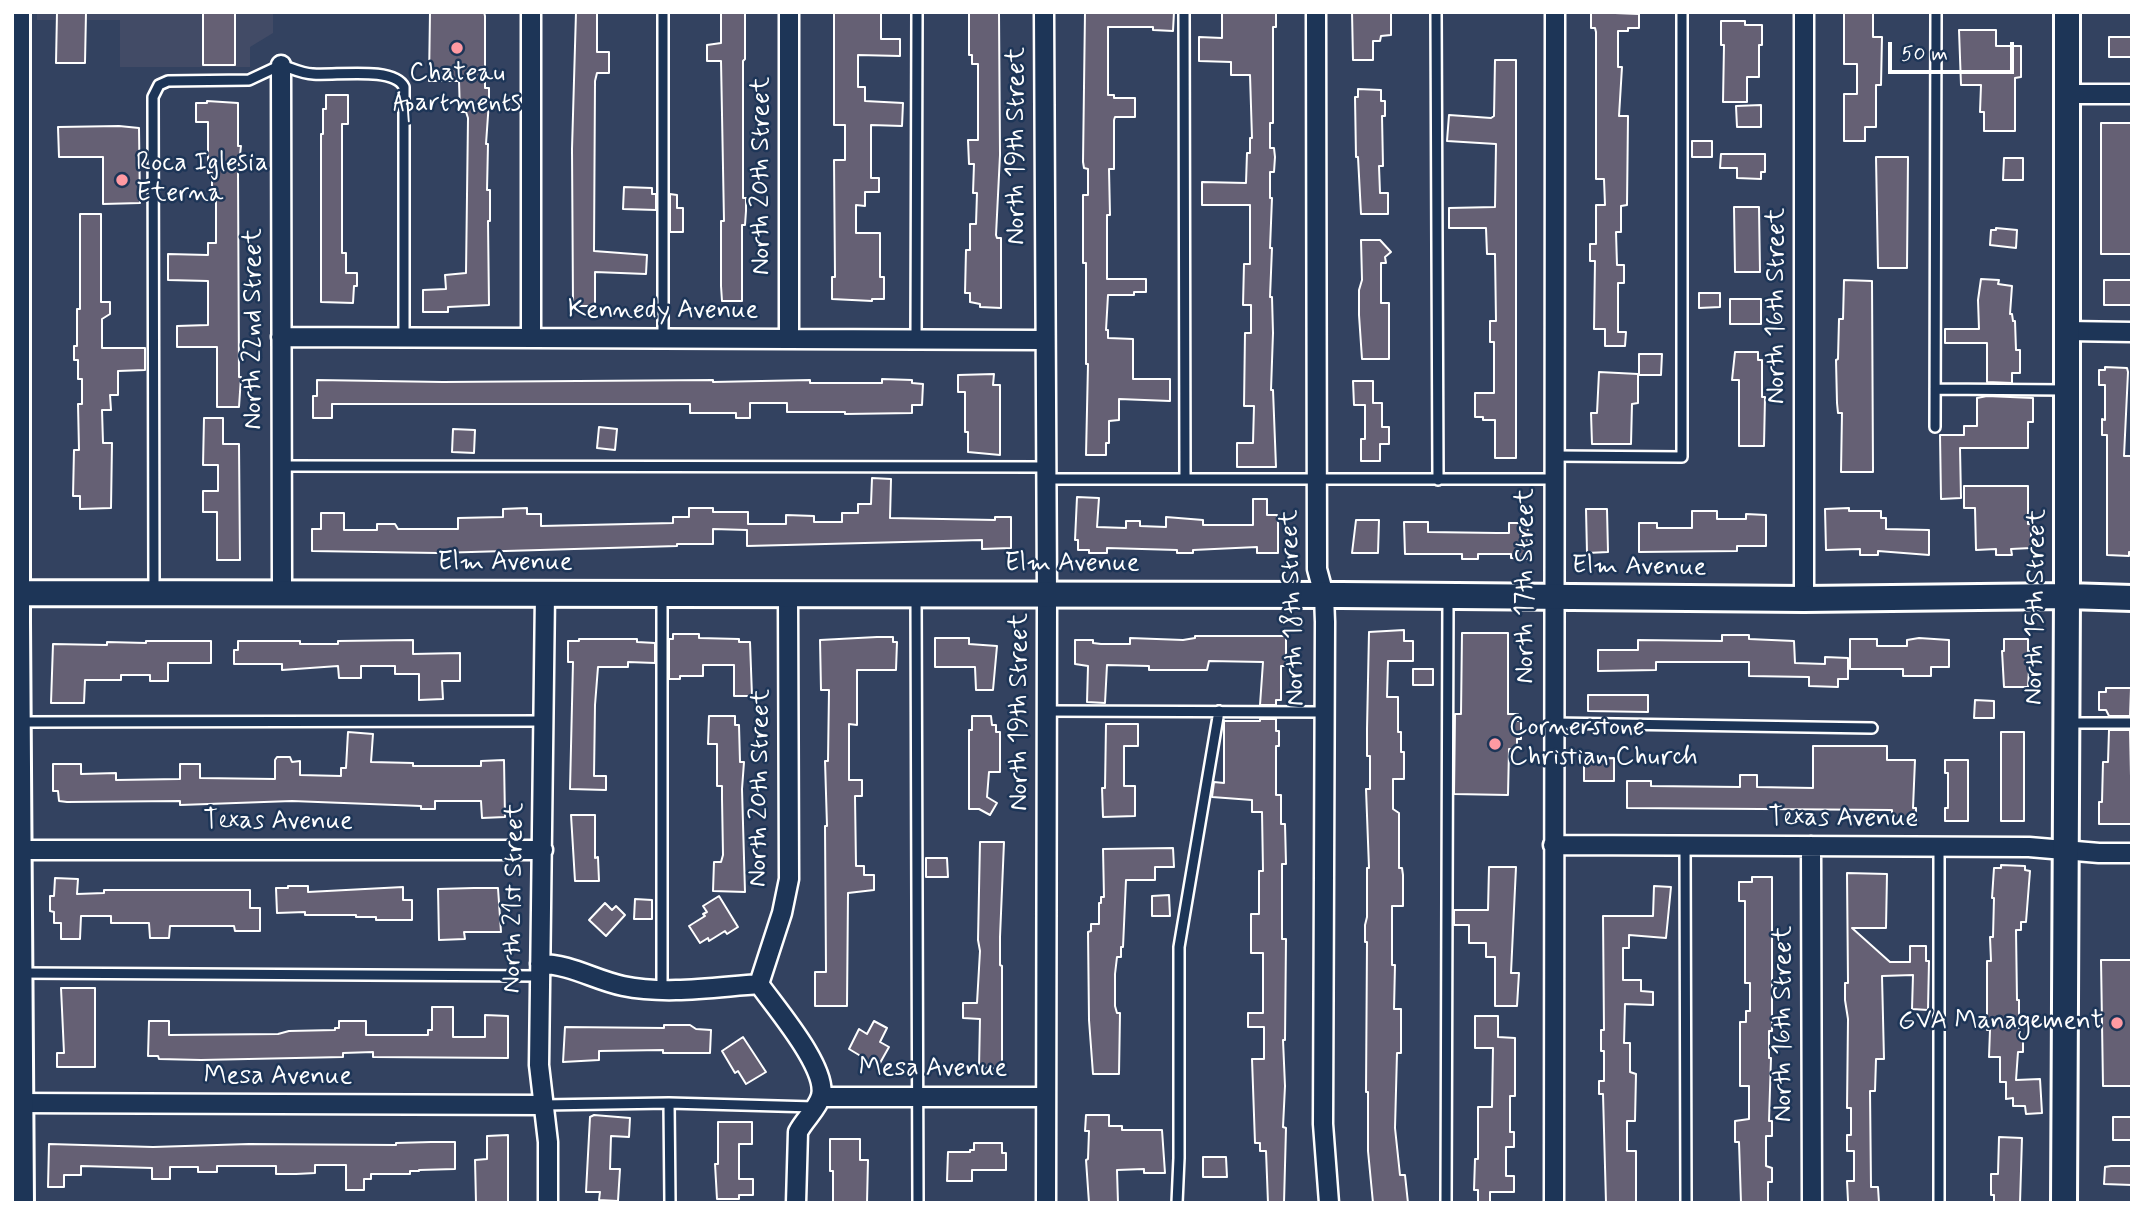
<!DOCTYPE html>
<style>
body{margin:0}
#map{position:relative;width:2144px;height:1215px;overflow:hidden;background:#334260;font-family:Mynerve,sans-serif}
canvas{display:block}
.frame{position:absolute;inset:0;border:14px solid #fff;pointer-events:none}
.scale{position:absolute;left:1888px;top:42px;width:126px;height:32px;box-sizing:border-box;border:4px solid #fff;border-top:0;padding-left:9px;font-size:21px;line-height:24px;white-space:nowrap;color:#fff;-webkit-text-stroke:5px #1d3557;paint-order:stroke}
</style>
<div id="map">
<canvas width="2144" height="1215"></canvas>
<div class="frame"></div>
<div class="scale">50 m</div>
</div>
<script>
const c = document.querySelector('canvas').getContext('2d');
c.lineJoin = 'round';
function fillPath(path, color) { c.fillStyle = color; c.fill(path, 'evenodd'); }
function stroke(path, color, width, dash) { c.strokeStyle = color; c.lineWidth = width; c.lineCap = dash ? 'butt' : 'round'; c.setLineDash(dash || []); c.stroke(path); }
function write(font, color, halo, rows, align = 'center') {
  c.font = font + ' Mynerve,sans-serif'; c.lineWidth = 5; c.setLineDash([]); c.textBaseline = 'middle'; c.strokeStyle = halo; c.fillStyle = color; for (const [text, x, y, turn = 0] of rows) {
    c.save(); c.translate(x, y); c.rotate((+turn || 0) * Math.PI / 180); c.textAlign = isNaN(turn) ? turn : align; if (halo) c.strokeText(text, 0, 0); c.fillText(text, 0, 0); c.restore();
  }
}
fillPath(new Path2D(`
 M37,12h236v21l-23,14v20h-130v-47h-83z`), '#424b66');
const building = new Path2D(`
 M57,12h29l-1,51h-29z
 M203,12h32v53h-32z
 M430,12h54l1,4v72h4v13l-3,43h2l-1,46h3v31h-2l1,84 -41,2v5h-25v-22l23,-1 -1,-14 21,-2 2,-155 -2,-6h-6l-1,-31h-30z
 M576,12h21v40h12v21h-12l-2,8 -1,170 53,4 -1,19 -51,-2v34h-22l-1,-157z
 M721,12h24v47l-2,2v137h3v13l-1,14h-3v76h-20l-1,-15v-65h3l-3,-160h-14v-16l14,-2z
 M834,12h47v27h19v17l-42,-1v32h7v14l38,2 -1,23 -31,-1v53h8v14h-14v14l-9,-1v28h24v44h4v22h-12v2l-40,-2v-22h3l-1,-117h11v-35h-11z
 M969,12h30l1,143 -4,80 1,3h4v70l-21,-1v-3l-10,-2v-9h-5l1,-43h4v-26h6l1,-31h-4l1,-29h-5l-1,-24h10v-76h-6v-9h-3z
 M1085,12h89l-1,19 -20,-1v-3h-45v68h6v3h21v19h-20l-1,3v49h-5l1,46h-3v64h39v13h-12v3h-26l-2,35h2v8l25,1v40h37v22l-51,-2v21l-10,1v22h-3v12h-20l2,-91h-2v-101h-3v-68h5v-26l-4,-1 -1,-6z
 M1222,12h54v15h-3v96h-3v25h4l1,9 -1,15h-4v26h2l-2,50h2l-2,49h2l1,36 -2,57h2l3,77h-39v-24h16l1,-37h-10l1,-73h6v-28h-8l1,-41h6v-59h-48v-23l44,1 1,-30h3v-15h2l-2,-63h-19v-13l-32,-1v-24l23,1z
 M1352,12h39v23l-10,1 -1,5h-7v19h-20z
 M1591,12l48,2v14h-11v3h-10v36h4l-3,49h9l-1,89 -6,1v26h-5l1,33h7v18h-6v49h8l-1,14h-20v-17h-11l1,-68h-5v-17h6v-39h9l-1,-26h-8v-147l-1,-4h-4z
 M1844,12h29v25h9l-1,48h-5v42h-11v14h-21v-47h13v-30h-13z
 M1721,21h24v4h17v20h-3v32h-12v25h-24l1,-57h-3z
 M1959,30h37v16h25v31l-6,1v53h-31v-19h-4l1,-27h-20z
 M2109,37h23v20h-23z
 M1495,60h21v398h-21v-38h-12v-3h-8v-24h19v-51h-4v-21h6l-1,-67h-8l-1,-26h-37v-20l46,-1 1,-63 -49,-3 2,-26 42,3 3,-2z
 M1358,89l23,1v11h4v15h-3l1,50h-4l1,27h8v21h-27l-3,-57h-2l-1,-60h3z
 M326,95h22v29h-6v129h4v20h11v13h-3l-1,17 -32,-1v-168h2v-25h3z
 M207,101l31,2v43h3l-3,26 1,205h2l-2,30h-22v-60h-40v-21l31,-1v-44l-40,-1v-26l40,1v-12h8v-45h-4v-25h-4v-51h-12v-19h11z
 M1761,105v22h-24l-1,-21z
 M2101,123h31v131h-31z
 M119,126l20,2 1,75 -37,1v-47h-44l-1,-30z
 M1692,141h20v16h-20z
 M1721,154h44v18h-4v7l-24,-1v-10h-17z
 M1876,157h32l-1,111h-29z
 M2004,158h19v22h-20z
 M624,187l28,1v6h4v16l-33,-1z
 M670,194l7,1v13h6v24h-13z
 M1734,207h25l1,65h-25z
 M80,214h21v88h9v12l-8,5v29h43v22l-27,1v24h-8l1,15h-9l1,33h9l-1,65 -31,1v-13h-7l1,-46h5l-1,-46h4v-25h-4v-19h-4v-14h3v-37h3z
 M1996,228l21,2 -1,18 -26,-3 1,-15h5z
 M1361,240h19l11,12 -6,5 1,6h-5v40h8v56h-27l-3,-44v-25l3,-10z
 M1981,279l18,1 -1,4 14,2 -2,28h2l1,7h2l1,29h4v23h-8v10l-25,-1v-39h-42v-14h34l-1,-29z
 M1844,280l28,1 1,191h-32l1,-59h-4l-1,-10 -1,-43 2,-1 1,-40h4z
 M2104,280h28v25h-28z
 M1699,293h21v14l-21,1z
 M1730,299h31v25h-31z
 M1735,352h23v8h4v37h3l-1,49h-25v-66h-7z
 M1639,354h23l-1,21h-22z
 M2105,367l22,1 1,4 -4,84h8v96h-3v4l-22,-1v-120h-5v-16l3,1v-35h-6v-15h6z
 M1599,372l39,2v29l-6,1 -1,40h-39l-1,-31h6z
 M994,374l-1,11h7v70l-32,-3v-20h-3v-40h-7v-17z
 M882,379l30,1v3l11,1 -1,21h-10v8l-67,1v-2h-58v-9h-37v15h-14v-5h-46v-9h-358v14h-19v-22h4v-16l126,2 270,-2v2l97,-2v3h72z
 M1353,381h20v22h9v24h7v17h-9v17h-19v-22h4v-34h-11z
 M1987,396l46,2v24h-5v26h-68l1,50 -20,1 -1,-64h24v-9h13v-28z
 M204,418h19v26h16l1,116h-23v-48h-14v-21h15v-26h-15z
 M599,427l18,2 -2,21 -18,-2z
 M453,429l22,1 -1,23 -22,-1z
 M872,478l19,1 -1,39 105,2v-3h16v31l-29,1v-9l-235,6v-16l-34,-1v15h-36v2l-240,7 -125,-2v-22h9v-16h23v17h33v-6h18l3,5h60v-11l45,-1v-8l24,-1v6h14v12l132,-3v-6h16v-9h24v4h35v12h38v-9l28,1v6h28v-9h16v-9h13z
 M1964,486h64v38h3v24l-20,1 1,6h-16v-6l-20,1 -1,-42h-11z
 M1077,497l22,1 -2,29 29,1v-7h14v5l26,1v-10l37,3v5h50v-26h14v16h10l1,7v31h-21v-6l-64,3v3h-16v-3l-70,-2v5h-18v-3h-11v-10h-3z
 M1849,508v3h32v7h5v11l43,1v25l-51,-4v4h-18v-6l-34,1 -1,-41z
 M1586,509h21l1,43 -21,1z
 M1692,511h25v8h29v-5l20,1v31h-29v5l-98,1v-29h18v5h35z
 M1356,520h23l-1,33h-26z
 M1404,522h24v10l69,1h12v-10h19l-1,36 -16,-1v-4h-33v5h-16v-5h-57z
 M1404,630v11h9v20h-25l-1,36h11v35h3v20h3v27h-11v30l6,4v55h3l1,7v31h-11v59h3l-1,44h7v44h-4l-2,75 5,47h5l3,28h-35l-5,-52v-59h-2l1,-150h-2v-17l2,-8v-49h2l-3,-79h4v-33h-3v-27l2,-97z
 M1462,633h46v81h10v7h3v18h-4v10h-8l-1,46 -54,-1 1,-80h6z
 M673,634h26v4l40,1v3h11l2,54h-18v-31h-31v11h-23v3h-11v-40h4z
 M1722,635h27v4l45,2 1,22 30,1v-7l23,1v21h-10v8l-29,-1v-9l-60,-1v-14h-93v8l-58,1v-21h40v-10l84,1z
 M1195,636h91v30h-5v34h-5v5h-16l3,-43 -54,-1 -2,9h-58v-4l-42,-1 -2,38 -18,-1 1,-36 -13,-2v-24h18v3l8,1h29v-6l53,2 12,-2z
 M877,637h16v5h4l-1,28h-39v55l-8,-1v56h13v16h-7l1,70h8v9h10v15l-26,3 -1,113h-32v-34h11l-1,-146h2l-2,-65h3l1,-71h-8l-1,-50z
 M935,638h34v6l28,2 -4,44h-17l-1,-23h-40z
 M1919,638l30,2v27h-18v9h-28v-7h-53v-30h27v7h30v-6z
 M579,639h58v3l18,1v20l-27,-1v5h-30l-3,38 -1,71h12v14l-36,-1 3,-127h-5v-21h11z
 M2004,639h24v12h2l-2,36h-24l-2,-36h2z
 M413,640v14l47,-1v28h-18l1,18 -24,1v-26h-24v-8h-34v12h-22l-1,-12 -56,4v-6h-48v-14h4v-9h62v3h38v-3z
 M146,641h65v22h-43v18h-18v-6h-29v5h-36l-1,23h-33l2,-59 54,1v-3l39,1z
 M1413,669h20v16h-20z
 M2106,688h25l-1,28h-21l-3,-6h-7v-18h7z
 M1588,695h60v17l-60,-1z
 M1975,700l19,1v17h-20z
 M709,716h26v9h4l1,37h4l-2,27 3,103 -32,-1 1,-29h7l2,-7 -1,-57v-12h-5v-42h-9z
 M972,716h19l1,9h4v7h4v40h-11l-2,25 10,6 -7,12 -11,-6h-10v-79h3z
 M1260,719h16v12h3v15h-3v49h5v29h4l1,40h-4v75h4l-1,101h-2l2,46 -2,41 3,1 -2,75h-16l-2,-52h-6v-8h-5l-3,-84h12v-32h-16v-14h15v-60h-12v-39h8v-43h4l-1,-59h-10v-12l-40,-3 2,-15 10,1v-62h36z
 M1106,724h32v22h-14v40h11v30l-32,1 -1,-29h3z
 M2109,730h21l2,94h-33v-22h3l1,-40h5z
 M348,732l25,2 -2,28 42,1v3h68v-5l23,-1 1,57 -23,1 -1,-17h-46v8h-14v-3l-129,-5 -112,4v-4l-113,1 -8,-1 -1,-10h-5v-27h28v10l35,-1v7l64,-1v-15h20v14l75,1v-19l2,-3h13l2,5 8,-1v14l41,1v-8h5z
 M2001,732h23v89h-23z
 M1813,746h74v14h28l-2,48h3v13h-24v-11l-265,-2v-27h24v5l89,1v-12h17v12l56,1z
 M1614,758v23h-30v-22z
 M1945,760h23v61h-23v-13h3v-35h-3z
 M571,815h24v43l3,-1 1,24h-24z
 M980,842h24l-4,95v28l2,1v102h-23l1,-49 -17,-1v-15h14l3,-52 -2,-11z
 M1173,848l1,19h-19v13h-29l-3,67h-2v10h-4l-2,17v32l2,7h3l-1,61h-26l-4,-54 -1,-88 3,-1v-7h8v-21h2v-6h3l-1,-48z
 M926,858h21l1,19h-22z
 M2001,865l24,1v4l5,1 -4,51h-5v8h-5l1,70h2v38h4v14h-5l-2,28 24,-1 2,34 -16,1 -1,-8h-12v-8l-7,1v-17h-6v-25h-11l1,-27h-3v-69h4l-1,-24h3l1,-39h-2l2,-30h7z
 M1489,867h27l-5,106h8l-2,33h-22v-49h-9v-14h-17v-18h-15v-15h34z
 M1847,873l40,1 -1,54h-34l38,34h20v-16h16v15h3l-1,49 -16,-1 1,-34 -31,1 2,83h-8l-1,32h-5l1,96h7l1,16h-30l-1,-2 -1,-20h7v-30h-7v-16h4v-27h-4l1,-89 -3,-19v-17h3z
 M1752,877h20v154h-3v27h2l-2,63h3v15h-6v30l6,2v14h-4v21h-27l-2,-61h-4v-21l14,-2v-33h-9v-64h6v-11h4v-28h-5v-82h-6v-19h13z
 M55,878l23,1 -1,15 27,-1v-3h146v18h10v23h-25l-1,-5h-64l-1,12h-19l-1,-15h-38v-7h-30l-1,23h-19v-16h-7v-11l-4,-1v-15h4z
 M288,886h20v6l95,-5v13h9v20h-36v-3h-20v-2h-51v-3l-28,1 -1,-25h12z
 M1654,886l17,1 -5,51 -37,-3v13h-6v32h18v11l12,1v13l-28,-1 -1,39h6v29l6,2 -1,47h-8v30h9v52h-30l-3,-109h-4v-13h5v-30h-3v-21h3l-1,-114h50z
 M474,888h24l3,44h-37l1,7 -26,1 -1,-51z
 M1169,895l1,21h-18v-20z
 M719,896l19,31 -11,7 -2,-3 -16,10 -1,-3 -8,5 -11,-17 16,-10 -2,-2 4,-2 -4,-6z
 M635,899l17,1v19h-18z
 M605,903l7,7 4,-4 9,9 -19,21 -17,-16z
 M2101,960h31v126h-29z
 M61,988h34v79h-38v-14h7z
 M432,1007h21v30h32v-22l23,1v42l-135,-1v-5l-30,1v4l-142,3 -42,-1 -1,-3h-10l1,-35h20v14l109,-1 11,-3 46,-1v-2h4v-7h27v14h62v-5h4z
 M1475,1016h23v21l17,1v58h-5v36h4v15h-8v29h8v16h-24v11h-12v-13h-4l1,-31h3v-52h14l1,-59h-18z
 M874,1021l13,7 -7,14 9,5 -9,16 -9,-5 -2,3 -20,-12 10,-20 8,5z
 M664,1025h26l6,4 15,1 -1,23h-47v-3l-64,1v9l-36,2 2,-35 99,1z
 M743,1037l23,35 -20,12 -8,-13 -3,2 -13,-22z
 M594,1115l36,3 -1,19 -18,-1 -1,33h10l-2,32 -19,-1 1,-8h-14l4,-75z
 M1086,1115h23v11h13v4h40l3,43h-21v-4l-27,1 1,33h-29l-3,-43 2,-1 1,-28h-4z
 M2113,1117h19v23h-19z
 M718,1122h34v22h-13v35h14v16h-14v4h-22l-2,-35h3z
 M508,1135v68h-32l-1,-43 12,-1v-23z
 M1999,1137l23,1 -2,65h-26v-8h-3v-21h7z
 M830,1139h30v21h8l-1,43h-34v-32h-3z
 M431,1142h24v27l-36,1v1h-9v3h-39v5h-7v11h-18v-25h-31v8l-19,1h-20v-8h-59v6h-19v-5h-28v12h-18v-11l-71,-2v9h-17v12h-16l1,-43 104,3 96,-3 147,1v-2z
 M974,1143h28v10h4v17h-34v11h-25l1,-29h22v-2h4z
 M1203,1157h23l1,20h-24z
 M2111,1166h21v19l-28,-1 1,-17z`);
fillPath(building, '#656074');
stroke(building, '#fff', 2);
const lane = new Path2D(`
 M663,12v326
 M1184,12l1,467
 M1436,12l2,468
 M916,339l1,-327
 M1935,389l131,1
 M1935,427l1,-415
 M1554,456l128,1v-445
 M281,466l764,1
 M1046,479h508
 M154,591l-1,-494 6,-12 9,-4 81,-1 32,-15c10,3 21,9 32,9 22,2 81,-8 91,13v251
 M662,596v394
 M916,596l2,607
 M1047,711l277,1
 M21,722l523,-1
 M1553,723l319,5
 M2067,723h65
 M1685,845l1,358
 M1939,846v357
 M20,973l520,3
 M669,1103l1,100
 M543,1105l126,-2 145,4
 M1177,1203l2,-45v-211l40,-236
 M1446,1203l2,-606`);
const street = new Path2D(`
 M531,12v326
 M1044,12l3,583 -1,608
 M1316,12l1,557 7,26 1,27 -2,502 6,79
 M281,65l1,528
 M2067,94h65
 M2067,331l65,1
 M281,337l763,3
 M789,339v-327
 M545,594l-6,471 9,77v61
 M788,595l1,284 -7,34 -23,71c16,23 69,84 62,112 -3,12 -17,24 -23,36l-2,71
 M1804,599v-587
 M1553,845l476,2 70,6h33
 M1811,846l1,357
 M12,850h531
 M540,964c31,0 54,16 83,22 44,9 92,1 136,-2
 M821,1097h225
 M12,1103l531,2
 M1554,1203l1,-1191`);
const secondary = new Path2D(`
 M17,12v610l4,581
 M12,593l1329,2 463,4 263,-3 65,2
 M2064,1203l3,-607v-584`);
stroke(lane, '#fff', 14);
stroke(street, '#fff', 23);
stroke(secondary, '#fff', 30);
stroke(lane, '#1d3557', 9);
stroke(street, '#1d3557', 18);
stroke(secondary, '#1d3557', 24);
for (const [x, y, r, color] of [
 [457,48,7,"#ff9aa2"],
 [122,180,7,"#ff9aa2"],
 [1495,744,7,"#ff9aa2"],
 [2117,1023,7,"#ff9aa2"]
]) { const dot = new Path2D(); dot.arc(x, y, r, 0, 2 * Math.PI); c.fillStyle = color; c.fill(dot); stroke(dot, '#1d3557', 2.5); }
write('26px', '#fff', '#1d3557', [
 ["Chateau",457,75,"center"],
 ["Apartments",457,105,"center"],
 ["Roca Iglesia",136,165],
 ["Eterna",136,195],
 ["Cornerstone",1509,729],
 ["Christian Church",1509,759],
 ["GVA Management",2103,1023,"right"]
], 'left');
write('26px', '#fff', '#1d3557', [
 ["North 19th Street",1018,146,-90],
 ["North 20th Street",763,176,-90],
 ["North 16th Street",1778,306,-90],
 ["Kennedy Avenue",663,312],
 ["North 22nd Street",255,329,-90],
 ["Elm Avenue",505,564],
 ["Elm Avenue",1072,565],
 ["Elm Avenue",1639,568,1],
 ["North 17th Street",1527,586,-90],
 ["North 15th Street",2037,607,-89],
 ["North 18th Street",1294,608,-92],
 ["North 19th Street",1021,712,-90],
 ["North 20th Street",761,788,-89],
 ["Texas Avenue",1843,820],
 ["Texas Avenue",278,823],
 ["North 21st Street",515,898,-89],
 ["North 16th Street",1785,1024,-90],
 ["Mesa Avenue",933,1070],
 ["Mesa Avenue",278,1078]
]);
</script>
